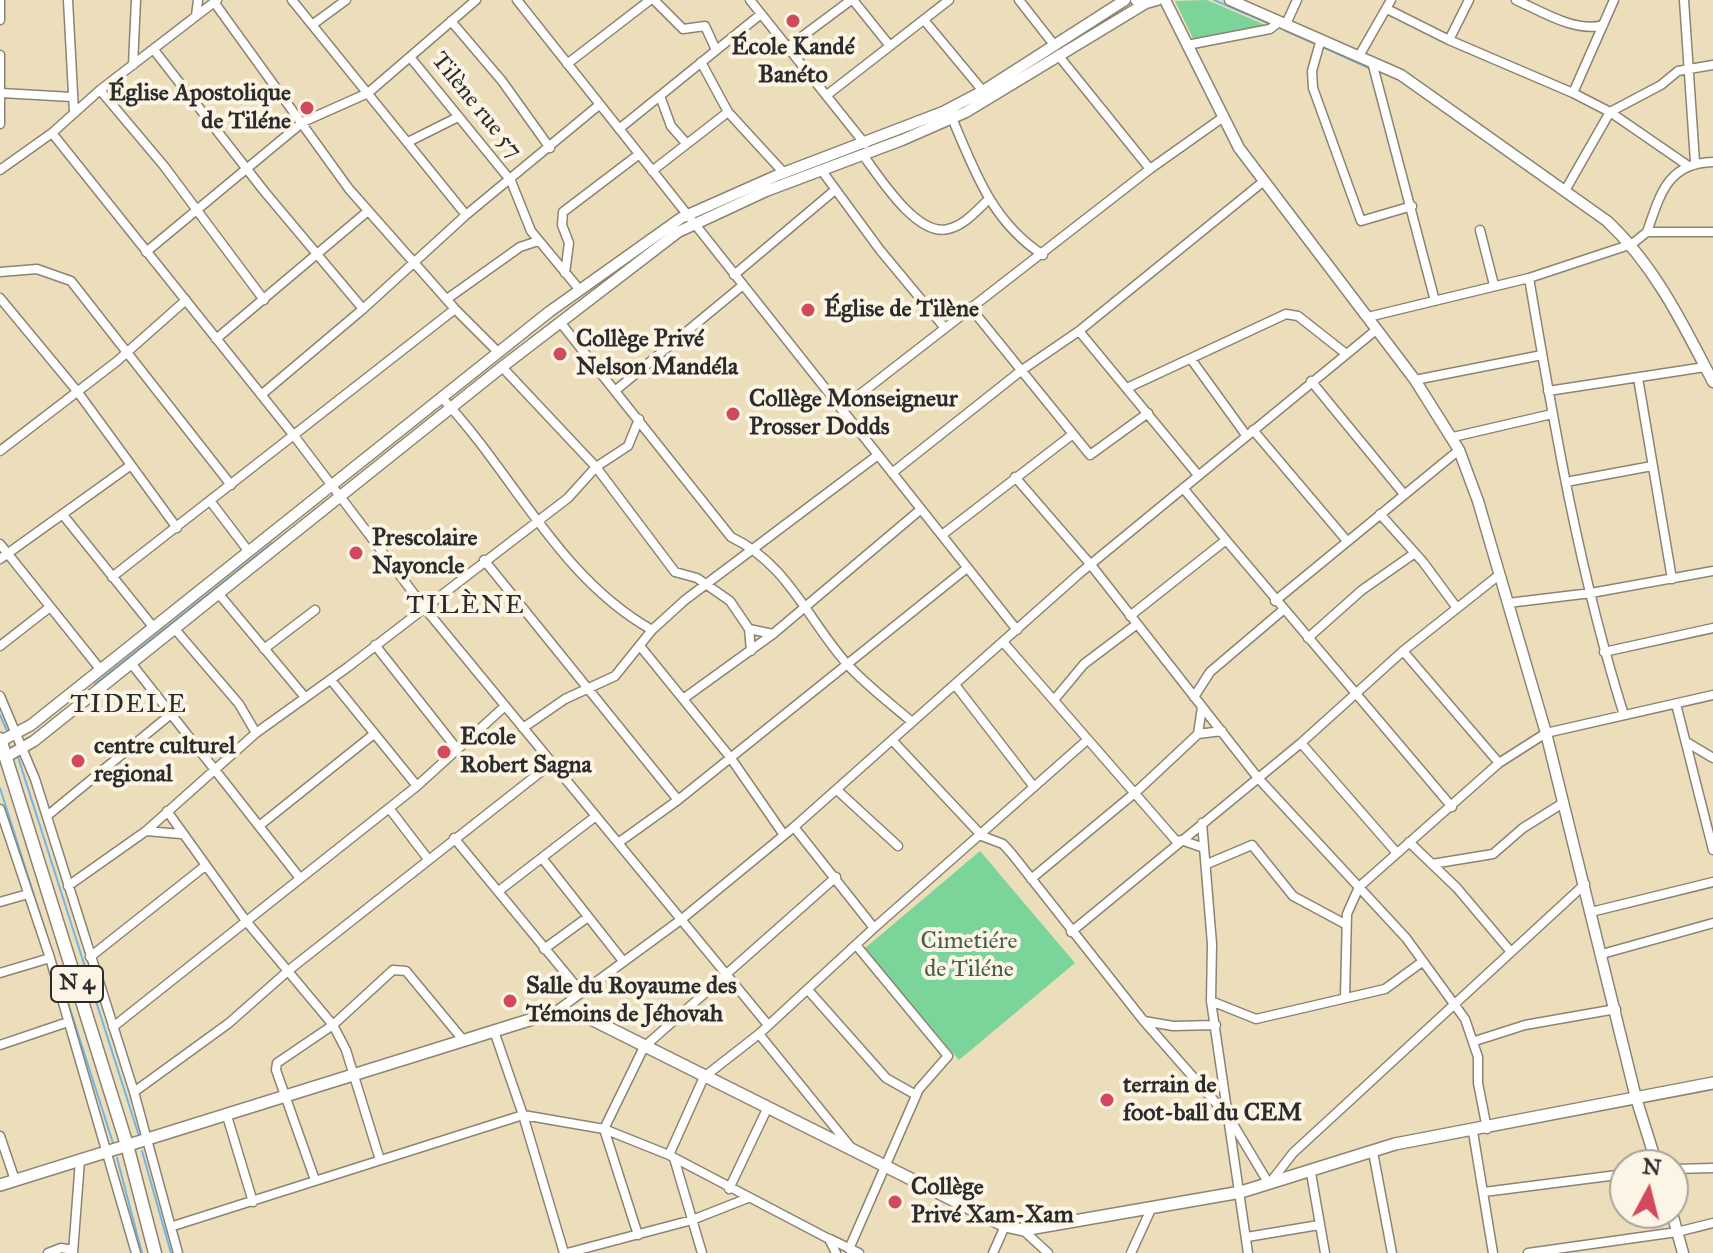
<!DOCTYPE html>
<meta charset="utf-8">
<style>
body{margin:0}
#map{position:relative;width:1713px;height:1253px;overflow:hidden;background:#eddebb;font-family:"IM FELL Great Primer",serif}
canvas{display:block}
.north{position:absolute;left:1609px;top:1149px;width:80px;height:80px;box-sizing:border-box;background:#fcf5e5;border:2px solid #a8a49b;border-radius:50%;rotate:7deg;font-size:22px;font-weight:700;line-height:32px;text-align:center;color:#2b2b2b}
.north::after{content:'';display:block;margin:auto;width:28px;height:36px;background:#d1495b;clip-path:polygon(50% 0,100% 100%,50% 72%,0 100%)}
</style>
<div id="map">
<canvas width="1713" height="1253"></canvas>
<div class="north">N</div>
</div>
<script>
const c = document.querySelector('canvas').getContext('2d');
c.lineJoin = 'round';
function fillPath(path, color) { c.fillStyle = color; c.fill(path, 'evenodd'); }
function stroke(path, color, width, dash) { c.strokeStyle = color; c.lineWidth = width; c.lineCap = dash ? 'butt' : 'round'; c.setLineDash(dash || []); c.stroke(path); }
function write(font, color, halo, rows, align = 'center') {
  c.font = font + ' "IM FELL Great Primer",serif'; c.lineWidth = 8; c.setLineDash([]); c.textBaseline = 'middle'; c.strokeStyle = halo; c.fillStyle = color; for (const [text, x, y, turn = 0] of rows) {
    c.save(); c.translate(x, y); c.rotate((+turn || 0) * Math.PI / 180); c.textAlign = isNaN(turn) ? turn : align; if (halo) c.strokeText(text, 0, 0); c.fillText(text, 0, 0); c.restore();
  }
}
fillPath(new Path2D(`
 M1207,0l63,27 -72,22 -23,-48z
 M980,851l95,112 -116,97 -95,-111z`), '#7bd499');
stroke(new Path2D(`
 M1214,0l56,24
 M1284,30l29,13
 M1325,48l46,21
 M1036,64l32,-20
 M734,200l13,-5
 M273,544l9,-8
 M95,684l177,-141
 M0,715l8,18
 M18,757l121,379
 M0,788l53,167
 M56,965l57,178
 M142,1151l29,102
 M117,1158l25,95`), '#6fb5e6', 2);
const minor = new Path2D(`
 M68,0l6,112
 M292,0l174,215
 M517,0l500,630
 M654,0l29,29 22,-3 11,24
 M750,0l115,144
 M853,0l37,46
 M1019,0l36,46
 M1516,0c25,11 59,33 87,25
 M1684,0l11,162
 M214,2l135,187 106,120 43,43
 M1387,9l62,31 124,53 41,-93
 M196,16l2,-16
 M0,20v-20
 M924,20l59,71
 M451,21l51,60 48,67
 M1286,24l11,-24
 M312,25l34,-25
 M1321,39l-9,32 1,17 48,133 51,-15
 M1449,40l20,-40
 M1187,45l83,-16 9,-7
 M788,47l63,-47
 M154,50l110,141 99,118
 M0,55v69
 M1058,55l92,114
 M1359,56l32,-56
 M410,57l101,124 20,50 48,58
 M701,62l27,50 56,61
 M1372,62l63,239
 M567,64l83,-64
 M133,65l3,-65
 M100,90l64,76 100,134
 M1,93l71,4
 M1573,93l37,19 77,53
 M827,95l122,-95
 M660,96l11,30 15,17
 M952,118c23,54 40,104 91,137
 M619,129l142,-115
 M52,133l243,304 132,174 341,414
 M408,142l50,-25
 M863,155c17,23 54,82 85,74 16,-3 29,-19 40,-29
 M0,170l52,-37 48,-43 117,-90
 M652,171l76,-59
 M822,171l58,79 64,77
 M1566,189l44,-77 51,-27 17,-14 35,-6
 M1480,230l14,55
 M1647,232c13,-37 20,-69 66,-70
 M146,252l157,-130 65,-29 108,-93
 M0,272l37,-3 34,12 160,204
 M565,273l4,-30 -7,-18 1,-13 75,-57
 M734,275l101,-85
 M1529,278c25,147 50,295 95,437
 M0,298l77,93 100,137
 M447,299l73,-52 18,-6
 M970,307l120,148 58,-42
 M1368,317l161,-39 103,-34 15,-12h66
 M560,322l171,215c56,26 77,83 116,127 19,21 43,39 65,58
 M1079,331l119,144
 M216,339l152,-128
 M1191,359l55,76
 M502,367l94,100 79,105 22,6 33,23 19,28 2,22
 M1638,378l34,201
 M1415,380l127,-25
 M1311,381l92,112
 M1127,388l159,-74 12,2 47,37
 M616,390l127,-105
 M1548,391l157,-24
 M261,395l102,-86 103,-94 133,-110
 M442,398c72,76 116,179 210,232
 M841,409l309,-240 72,-51
 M1253,430l94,111
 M1453,437l99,-23
 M0,451l116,-89 70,-62
 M892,473l130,-103 57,-39 185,-150
 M1015,477l76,88 167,213 148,160 59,81 13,38v26l9,46
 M1566,482l86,-16
 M1183,488l43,52
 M211,502l38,50
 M1380,514l43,48 34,46
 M63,515l91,113
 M942,535l131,-101
 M0,544l100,125
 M0,559l131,-94
 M484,560l194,240
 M112,577l343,-268
 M218,593l86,103
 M1275,601l184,-151
 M1508,603l83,-10 122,-22
 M1130,616l96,-76 226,267
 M174,628l65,76 17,29
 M749,629l24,5
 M1308,638l54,-48 53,-37
 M1003,642l175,201
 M375,645l82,104
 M0,646l50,-39
 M640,646l90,111 54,78
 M264,649l51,-39
 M1403,651l96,112
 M1604,652l109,-24
 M131,663l168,214
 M331,680l86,106
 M956,686l78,101
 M0,696l35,83 99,313 44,161
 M1194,697l16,-25 73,-62
 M683,699l90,-65 147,-124
 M1054,700l30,-36 53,-40
 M1676,704l37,146
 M523,728l42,-29 50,-23 37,-46 33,-30 193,-145
 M1198,734l4,-27
 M892,740l90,96 21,8 9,10 131,166 87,99 39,65 24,-31 292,-269
 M1301,743l95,109
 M1688,743l25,15
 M837,790l61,56
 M389,808l39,51
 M0,809l50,149 86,295
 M167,811l79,110 87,104 13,25 34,110
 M47,816l124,-102
 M1202,823l10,121 -1,57 37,252
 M259,826l115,-92
 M146,831l35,3
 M454,838l127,154
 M1181,840l23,8
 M1409,842l48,46 54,64
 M618,843l60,-43 289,-232
 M542,858l81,103
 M1207,864l45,-19 41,51 52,28
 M1432,864l61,-10 30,-26 40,-25
 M1031,879l105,-87 62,-58 24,-3
 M68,886l78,-55 110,-98 92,-66 220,-169 28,-31 32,-21 11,-27
 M500,890l96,-74
 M0,902l28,-8
 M1591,912l122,-30
 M874,928l212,-187
 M1071,932l230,-189 102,-92 96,-76
 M544,949l44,-32
 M1602,954l111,-31
 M90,957l115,-91
 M0,973l50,-15
 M808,990l78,88 30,17
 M1345,997l2,-83 12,-27 140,-124 47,-30 167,-38
 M1211,1001l45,18 129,-30 37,-27
 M555,1012l127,-93 112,-92 286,-254 296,-243
 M1144,1021l29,5 43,-1
 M113,1027l304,-241 87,-79
 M494,1031l29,84 81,14 65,26 160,84 7,14
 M759,1034l90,111
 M1475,1041l50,-16 91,-16
 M0,1045l68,-23
 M134,1092l95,-69 60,-53 263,-207
 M227,1116l26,86
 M1473,1132l20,121
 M0,1136l15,44
 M1373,1152l19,101
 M669,1155l35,-78 55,-43 115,-106 -80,-101
 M674,1158l28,95
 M1673,1169l40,-1
 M1311,1173l14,80
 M315,1180l-39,-110 1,-7 56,-38 60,-55 13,1 58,70
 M729,1189l38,-80
 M1484,1192l141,-18
 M173,1226l350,-111 41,138
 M1023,1230l25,23
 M638,1235l-34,-106 40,-82 192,-170
 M1247,1237l72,-12
 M830,1239l29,14
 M849,1249l70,-160 29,-33 -92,-111
 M48,1253l13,-5 12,2
 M73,1253l7,-93
 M567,1253l125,-33 56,-22
 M993,1253l12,-27
 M1131,1253l21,-46
 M1528,1253l149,-21 36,-9`);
const tertiary = new Path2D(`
 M1136,0l10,3 11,-3
 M1165,0l74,148 176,232 44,70 19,51 68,232 90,365 21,67
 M1230,0l171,75 206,146c48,45 76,103 106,161
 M1,741l30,-16 518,-413 132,-94 97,-43 165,-63 40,-21 142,-91
 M6,757l28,-16 468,-374 176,-135 88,-41 136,-51 64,-28 180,-109
 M1672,1213l11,40`);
const secondary = new Path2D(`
 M0,1185l555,-173 36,7 414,207 18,4 218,-38 154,-48 318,-61`);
const trunk = new Path2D(`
 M0,739l127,406 28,108`);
stroke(minor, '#8c8473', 11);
stroke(tertiary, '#8c8473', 13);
stroke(secondary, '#8c8473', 14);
stroke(trunk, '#8c8473', 15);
stroke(minor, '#fff', 8);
stroke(tertiary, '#fff', 10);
stroke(secondary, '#fff', 11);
stroke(trunk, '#fff', 12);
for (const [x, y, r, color] of [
 [793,21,8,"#d1495b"],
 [307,108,8,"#d1495b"],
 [808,310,8,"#d1495b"],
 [560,354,8,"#d1495b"],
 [733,414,8,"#d1495b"],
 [356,553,8,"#d1495b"],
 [444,752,8,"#d1495b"],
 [78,761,8,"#d1495b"],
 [510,1001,8,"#d1495b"],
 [1107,1100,8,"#d1495b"],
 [895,1202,8,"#d1495b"]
]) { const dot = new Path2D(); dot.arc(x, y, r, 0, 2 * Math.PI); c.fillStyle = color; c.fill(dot); stroke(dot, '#fcf5e5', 3); }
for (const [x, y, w] of [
 [77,984,52]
]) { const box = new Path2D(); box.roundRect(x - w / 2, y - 18, w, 36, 6); c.fillStyle = '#fcf5e5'; c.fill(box); stroke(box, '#2b2b2b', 2); }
write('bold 22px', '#2b2b2b', null, [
 ["N 4",77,984]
]);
write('bold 24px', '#2b2b2b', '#fcf5e5', [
 ["École Kandé",793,48,"center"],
 ["Banéto",793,76,"center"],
 ["Église Apostolique",291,94,"right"],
 ["de Tiléne",291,122,"right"],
 ["Église de Tilène",824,310],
 ["Collège Privé",576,340],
 ["Nelson Mandéla",576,368],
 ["Collège Monseigneur",749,400],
 ["Prosser Dodds",749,428],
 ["Prescolaire",372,539],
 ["Nayoncle",372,567],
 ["Ecole",460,738],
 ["Robert Sagna",460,766],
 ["centre culturel",94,747],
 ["regional",94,775],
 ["Salle du Royaume des",526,987],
 ["Témoins de Jéhovah",526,1015],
 ["terrain de",1123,1086],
 ["foot-ball du CEM",1123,1114],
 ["Collège",911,1188],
 ["Privé Xam-Xam",911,1216]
], 'left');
write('24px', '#2b2b2b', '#fcf5e5', [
 ["Tilène rue 57",476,106,51]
]);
write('24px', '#435e4c', '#fcf5e5', [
 ["Cimetiére",969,942],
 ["de Tiléne",969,970]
]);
c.letterSpacing = '2px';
write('26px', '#2b2b2b', '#fcf5e5', [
 ["TILÈNE",466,607],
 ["TIDELE",129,706]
]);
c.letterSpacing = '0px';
</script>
